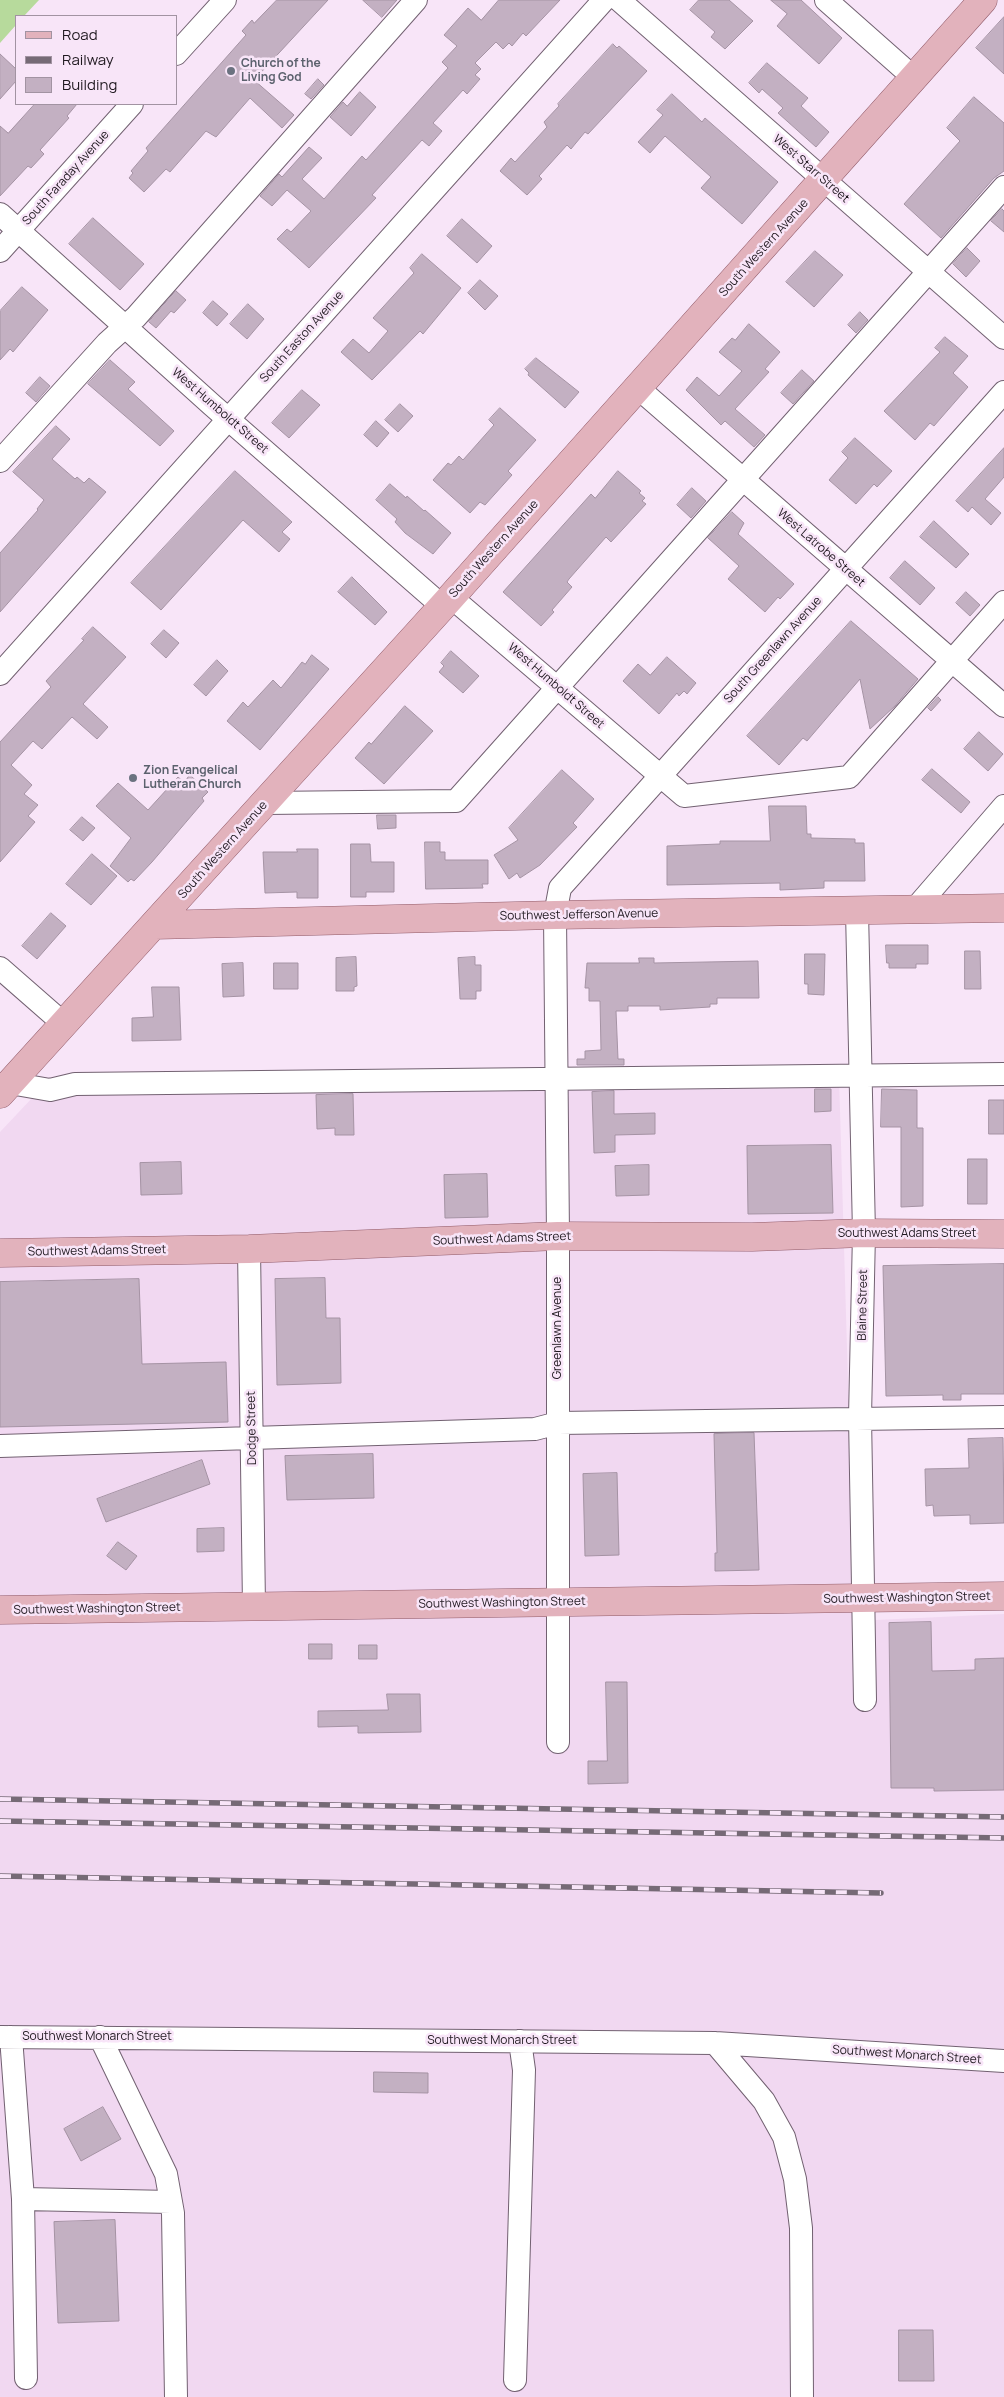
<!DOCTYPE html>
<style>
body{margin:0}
#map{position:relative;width:1004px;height:2397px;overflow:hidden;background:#f8e5f8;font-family:Manrope,sans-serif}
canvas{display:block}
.legend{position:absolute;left:15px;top:15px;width:162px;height:90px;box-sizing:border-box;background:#f8e5f8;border:1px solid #a293a2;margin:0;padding:6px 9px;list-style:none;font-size:15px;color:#201920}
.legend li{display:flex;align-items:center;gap:10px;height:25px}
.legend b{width:25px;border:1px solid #a293a2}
</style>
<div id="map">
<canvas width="1004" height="2397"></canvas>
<ul class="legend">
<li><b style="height:6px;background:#e2b2bc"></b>Road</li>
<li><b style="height:6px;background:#766a76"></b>Railway</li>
<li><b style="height:14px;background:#c3b0c2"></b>Building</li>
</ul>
</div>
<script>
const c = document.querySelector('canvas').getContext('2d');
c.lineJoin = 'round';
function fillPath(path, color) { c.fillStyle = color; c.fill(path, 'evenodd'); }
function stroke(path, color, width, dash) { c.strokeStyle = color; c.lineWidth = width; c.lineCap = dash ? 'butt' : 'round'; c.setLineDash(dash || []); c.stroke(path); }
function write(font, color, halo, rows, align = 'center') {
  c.font = font + ' Manrope,sans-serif'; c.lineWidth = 5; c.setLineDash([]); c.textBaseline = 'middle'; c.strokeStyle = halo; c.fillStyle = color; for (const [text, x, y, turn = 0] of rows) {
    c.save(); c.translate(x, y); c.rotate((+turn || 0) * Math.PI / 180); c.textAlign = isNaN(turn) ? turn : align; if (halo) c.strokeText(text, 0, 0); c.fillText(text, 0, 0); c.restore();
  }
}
fillPath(new Path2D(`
 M839,1076l16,545 149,-7v783h-1004v-1265l50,-53z`), '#f1d8f1');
fillPath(new Path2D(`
 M0,0h39l-15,16h-8v9l-16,18z`), '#b7da9c');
const building = new Path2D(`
 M277,0h51l-74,80 40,35 -12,13 -32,-30 -34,39 -10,-6 -36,41 -4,-3 -22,23 -15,-14 4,-5 -2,-2 17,-20 -2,-3 100,-113 -4,-4 10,-11 2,3z
 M363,0h34l-15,17z
 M499,0h61l-34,36 -3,-3 -11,13 -3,-3 -6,6 -7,-7 -21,21 6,6 -6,6 5,4 -13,15 -4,-4 -30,33 9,8 -13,15 -7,-6 -50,55 4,3 -67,70 -32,-29 10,-10 4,3 20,-21 -24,-21 -15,16 -12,-10 19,-22 3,3 27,-30 13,11 -20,21 22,20 38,-43 4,4 82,-92 -6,-6 15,-16 -13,-11 24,-27 13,12z
 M699,0h30l24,21 -28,28 -14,-12 4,-5 -25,-22z
 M771,0h30l41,38 -23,26 -42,-38 10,-12z
 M1004,17v57l-28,-26z
 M613,44l4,4 2,-2 28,25 -59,63 -3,-2 -14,17 -4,-4 -28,31 3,3 -15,16 -27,-24 11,-13 4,4 32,-35 -3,-5 15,-16 -1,-2z
 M0,54l16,15v12l-16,18z
 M767,63l41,35 -7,8 28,26 -13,15 -38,-34 5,-5 -21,-19 -3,4 -10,-10z
 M318,79l6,6 -13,14 -6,-5z
 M360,92l16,15 -25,29 -21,-19 13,-15 4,4z
 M672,94l30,28 3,-4 73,64 -36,42 -41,-36 10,-11 -46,-41 -15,17 -12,-11 25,-27 -6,-5z
 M974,97l30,26v48l-10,7 -53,60 -37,-34 56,-63 -13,-13z
 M35,104h42l-10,12 2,2 -29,32 4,4 -13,14 -3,-2 -28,30v-70l8,7z
 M1002,209l2,2v21l-13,-11z
 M93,218l51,46 -24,26 -51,-46z
 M462,219l30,27 -15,17 -30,-27z
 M967,248l13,13 -14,16 -13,-13z
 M815,251l28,24 -29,32 -28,-25z
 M422,254l39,34 -38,46 -3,-3 -48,49 -31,-28 12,-13 16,14 19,-22 -15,-13 41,-45 -4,-5z
 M480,280l18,16 -13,14 -17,-17z
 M22,287l26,23 -35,42 -3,-3 -10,11v-49z
 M176,291l10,9 -12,13 -3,-2 -15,17 -7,-6z
 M213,301l15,13 -11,12 -14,-13z
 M248,304l16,15 -17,20 -17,-15z
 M860,312l8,8 -12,13 -8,-8z
 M749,324l31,28 -15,17 4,3 -34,37 30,26 -11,12 -29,-26 -4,4 -35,-35 11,-13 22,19 23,-25 -23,-19 13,-14 3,2z
 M945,337l23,19 -15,17 15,14 -34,39 -4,-3 -15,17 -31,-29 56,-59 -5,-4z
 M536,358l43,34 -14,16 -37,-33 1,-2 -4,-4z
 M110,360l25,22 -7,7 46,42 -14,15 -72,-62z
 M802,370l12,11 -21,23 -12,-11z
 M40,377l10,9 -14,16 -10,-9z
 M302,390l18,15 -31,33 -17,-15z
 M400,404l13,12 -15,16 -13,-12z
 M500,408l36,32 -28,31 4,4 -27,30 -5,-3 -10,11 -37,-33 15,-17 3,2 8,-9 4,4 31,-35 -5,-5z
 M376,421l13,12 -12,14 -13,-12z
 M56,426l14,13 -18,20 23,20 2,-2 7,6 5,-5 17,14 -106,120v-59l38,-43 -1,-1 7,-9 -31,-28z
 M855,438l37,33 -15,16 -3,-3 -18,20 -27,-24 19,-22 -6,-6z
 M1004,448v29l-19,22 16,14 -10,12 -19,-18 -4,5 -12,-11z
 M235,471l57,51 -10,10 8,7 -11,13 -36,-32 -82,90 -30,-27z
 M618,471l23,20 -2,2 6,5 -3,3 4,3 -35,38 -5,-5 -37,42 -2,3 5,5 -20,23 2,2 -13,14 -38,-34 88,-98 4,4z
 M390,484l16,14 1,-2 17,15 1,-1 26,23 -18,21 -28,-21 -10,-11 2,-3 -21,-19z
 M692,488l14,13 -15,17 -14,-13z
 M732,512l12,11 -6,11 56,50 -14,15 -2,-2 -13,15 -37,-33 11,-13 -31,-28z
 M934,521l35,33 -13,14 -36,-31z
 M905,561l30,27 -15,17 -30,-27z
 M352,577l35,35 -12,13 -37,-33z
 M966,592l14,13 -10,11 -14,-13z
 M851,621l67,58 -23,27 -25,23 -10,-50 -53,62 -4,-3 -24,27 -32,-29z
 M93,627l33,30 -43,47 25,23 -11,12 -25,-22 -30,32 -9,-8 -22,24 21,20 -8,9 14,11 -10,11 7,6 -35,40v-120l51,-55 -5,-6 38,-41 -2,-1z
 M164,630l15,13 -13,15 -15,-14z
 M451,651l28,25 -16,17 -24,-21 5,-6 -3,-3z
 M312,655l17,14 -69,81 -33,-29 16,-19 5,5 25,-27 8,8 21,-26 3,2z
 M667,657l29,26 -9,11 -3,-3 -5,5 -2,-3 -18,21 -36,-33 15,-17 12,11z
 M217,660l11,11 -22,25 -12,-11z
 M938,697l3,3 -10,11 -3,-3z
 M405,706l28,25 -49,53 -29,-26 14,-16 2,2z
 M979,732l24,22 -15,17 -24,-22z
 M932,769l38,33 -9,11 -39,-33z
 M562,770l32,29 -21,24 4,4 -37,38 -20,13 -3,-5 -8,6 -15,-24 24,-15 -9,-12z
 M190,775l18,17 -6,6 2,3 -52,61 -18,19 -3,-2 -3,3 -18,-16 21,-28 -35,-32 22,-23 30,27 30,-33 6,5z
 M769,806h37l1,28h4v4l44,1v4h9l1,38h-41v7l-44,2v-7l-113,2v-39l53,-2v-3h50z
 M377,815h19v13l-18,1z
 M82,817l13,11 -12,13 -13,-11z
 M425,842h15v10h5v8h43v24h-6l1,4 -57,1z
 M351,844h19l1,18h23v30h-28v5h-15z
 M297,849h21v49h-21v-6l-32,1 -2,-41h34z
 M92,854l25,22 -26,29 -25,-21z
 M51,913l15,13 -29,33 -15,-13z
 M886,945h42v19h-12v4h-27v-5h-2z
 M965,951h15l1,38h-16z
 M805,954h20l-1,41 -16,-1v-10h-3z
 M356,957l1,29 -3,1v4h-18v-33z
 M475,957v8h6v26h-5v8h-16l-2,-41z
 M639,958h15v5l104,-2 1,37h-42v6h-7v3l-50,3v-4h-32v5h-12l2,48h6v6h-47v-6h8v-8l16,-1 -1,-49h-11v-13h-4l2,-25h52z
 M243,963l1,33 -21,1 -1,-33z
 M274,963h24v26h-24z
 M152,987h27l2,53 -49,1v-23l21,-1z
 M815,1089h16v22l-16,1z
 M882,1089l35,1v38h6v78l-22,1v-80h-20z
 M614,1091v23l41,-1v21l-40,1v17l-21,1 -2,-61z
 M353,1094l1,41h-19v-7l-18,1 -1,-34z
 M989,1100h15v34h-15z
 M831,1145l2,68 -85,1 -1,-68z
 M968,1159h19v45h-19z
 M181,1162l1,32 -41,1 -1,-32z
 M649,1165v30l-33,1 -1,-30z
 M487,1174l1,43 -43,1 -1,-43z
 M1004,1264v130h-43v6h-18v-5l-57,1 -3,-130z
 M325,1278l1,40h14l1,65 -64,2 -2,-106z
 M139,1279l3,85 84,-2 2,60 -228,5v-145z
 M754,1433l5,137 -44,1v-18h2l-3,-119z
 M1003,1438l1,85 -34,1v-9l-36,1 -1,-11 -7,1 -1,-37 44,-1 -1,-29z
 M373,1454l1,44 -87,2 -2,-44z
 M202,1460l8,24 -104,38 -9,-23z
 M617,1473l2,82 -34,1 -2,-82z
 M224,1528v23l-27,1v-23z
 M118,1542l19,14 -11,14 -19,-14z
 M931,1622l1,49 43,-1v-11l29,-1v132l-70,1v-3h-43l-2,-165z
 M309,1644h23v15h-23z
 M359,1645h18v14h-18z
 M606,1682h21l1,101 -40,1v-23h19z
 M387,1694h33l1,38 -63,1v-7l-40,1v-16l70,-1z
 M374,2072l54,1v20l-54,-1z
 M103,2107l18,32 -40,22 -17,-32z
 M115,2220l4,101 -61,2 -4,-101z
 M899,2330h34l1,51h-35z`);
fillPath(building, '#c3b0c2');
stroke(building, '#a593a4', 1);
const minor = new Path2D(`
 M619,0l385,338
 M826,0l87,77
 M176,54l49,-54
 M0,214l212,191 230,201
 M0,251l132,-147
 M638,388l366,318
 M0,461l107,-118 29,-26 280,-317
 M451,597l233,199 165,-19 155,-175
 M0,674l604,-674
 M265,803l191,-2 548,-614
 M914,910l90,-104
 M857,911l7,322 -4,184 5,283
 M0,968l64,56
 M10,1083l40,7 25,-6 929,-10
 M249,1249l5,357
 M0,1446l535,-17 23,-6 446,-6
 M558,1742v-506l-3,-321 5,-27 444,-496
 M0,2037l715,6 289,18
 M11,2037l12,162 3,179
 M100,2037l66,137 7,39 3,184
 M715,2043l49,58 20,36 11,42 6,49 1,169
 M23,2199l148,3
 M515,2380l9,-310 -4,-29`);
const major = new Path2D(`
 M155,925l400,-10 449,-7
 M0,1094l451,-497 532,-597
 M0,1253l249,-4 309,-13 194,1 112,-4 140,1
 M0,1610l1004,-14`);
stroke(minor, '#726171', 24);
stroke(major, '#915b69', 29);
stroke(minor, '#fff', 22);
stroke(major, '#e2b2bc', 28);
const rail = new Path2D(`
 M0,1799l1004,18
 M0,1821l1004,17
 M0,1876l881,17`);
stroke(rail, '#766a76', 5.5);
stroke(rail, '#f8e5f8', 4, [11]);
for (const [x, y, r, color] of [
 [231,71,5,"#6b7280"],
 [133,778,5,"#6b7280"]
]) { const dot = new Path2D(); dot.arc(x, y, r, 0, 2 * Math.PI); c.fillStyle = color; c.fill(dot); stroke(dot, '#f8e5f8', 2); }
write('bold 12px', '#5b616d', '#f8e5f8', [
 ["Church of the",241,64],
 ["Living God",241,78],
 ["Zion Evangelical",143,771],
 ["Lutheran Church",143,785]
], 'left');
write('12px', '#201920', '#f8e5f8', [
 ["West Starr Street",811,169,41],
 ["South Faraday Avenue",66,178,-48],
 ["South Western Avenue",764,248,-48],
 ["South Easton Avenue",302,337,-48],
 ["West Humboldt Street",220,411,41],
 ["West Latrobe Street",821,548,41],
 ["South Western Avenue",494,549,-48],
 ["South Greenlawn Avenue",773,650,-48],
 ["West Humboldt Street",556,686,41],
 ["South Western Avenue",223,850,-48],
 ["Southwest Jefferson Avenue",579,915,-1],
 ["Southwest Adams Street",907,1234],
 ["Southwest Adams Street",502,1239,-2],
 ["Southwest Adams Street",97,1251,-1],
 ["Blaine Street",863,1305,-89],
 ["Greenlawn Avenue",558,1328,-90],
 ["Dodge Street",252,1428,-91],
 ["Southwest Washington Street",907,1598,-1],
 ["Southwest Washington Street",502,1603,-1],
 ["Southwest Washington Street",97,1609,-1],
 ["Southwest Monarch Street",97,2037],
 ["Southwest Monarch Street",502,2041],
 ["Southwest Monarch Street",907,2055,4]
]);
</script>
